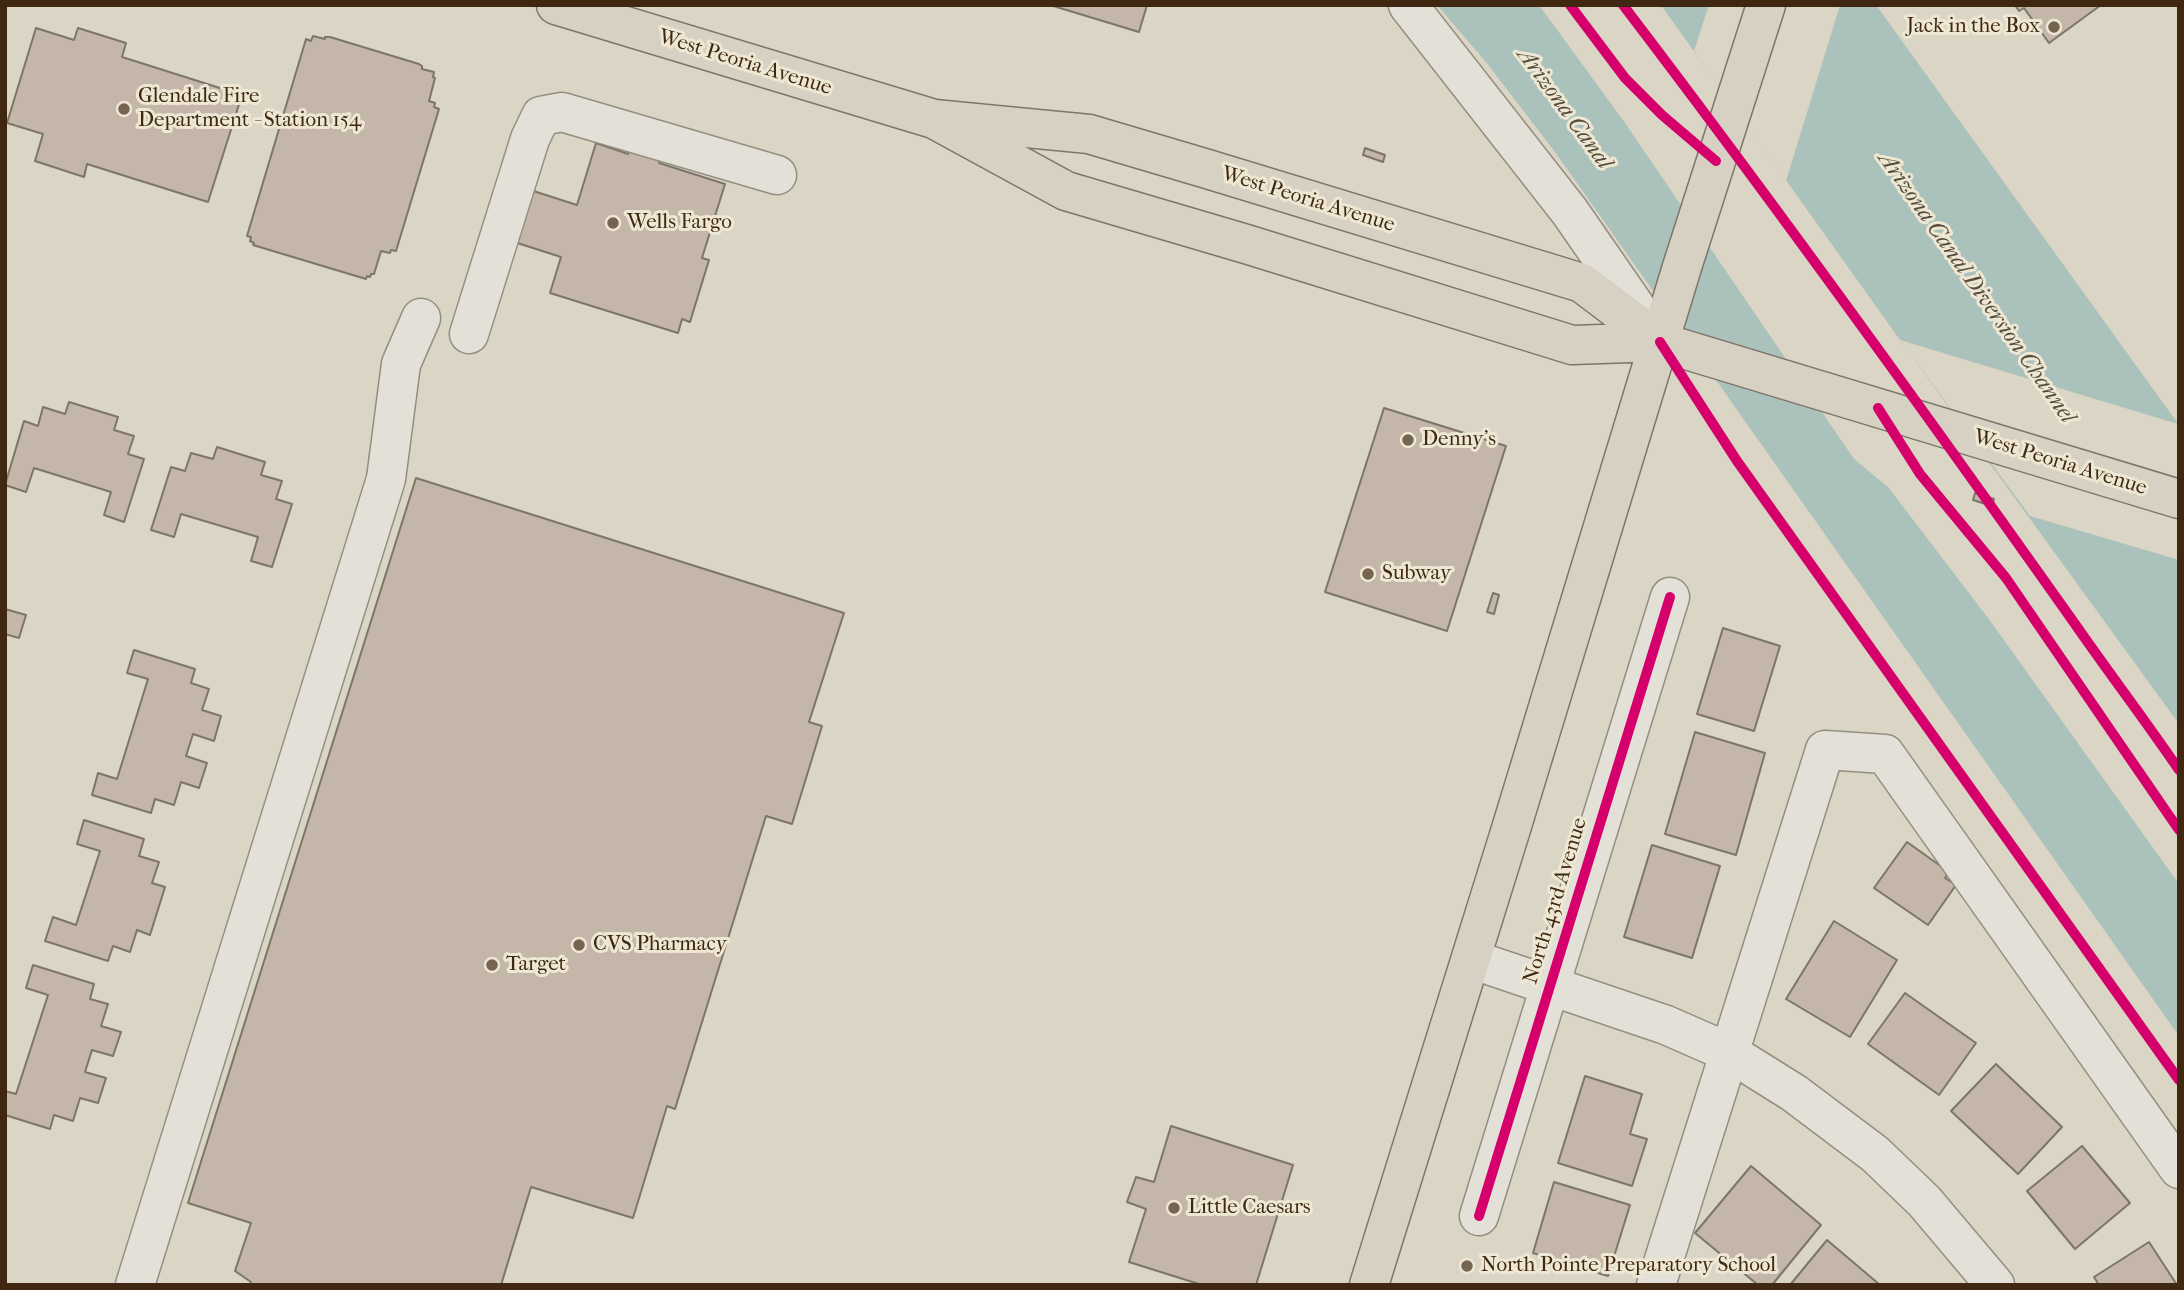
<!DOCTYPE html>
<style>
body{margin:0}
#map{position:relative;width:2184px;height:1290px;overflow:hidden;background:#dad5c4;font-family:"IM FELL French Canon",serif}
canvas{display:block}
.frame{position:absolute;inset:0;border:7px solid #3f2712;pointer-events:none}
</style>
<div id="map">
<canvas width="2184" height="1290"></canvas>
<div class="frame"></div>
</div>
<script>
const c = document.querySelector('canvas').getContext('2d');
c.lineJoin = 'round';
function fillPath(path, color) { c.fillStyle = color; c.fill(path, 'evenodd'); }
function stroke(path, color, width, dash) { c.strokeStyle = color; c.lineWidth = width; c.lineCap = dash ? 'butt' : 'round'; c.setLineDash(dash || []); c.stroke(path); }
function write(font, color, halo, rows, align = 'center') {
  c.font = font + ' "IM FELL French Canon",serif'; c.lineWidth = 6; c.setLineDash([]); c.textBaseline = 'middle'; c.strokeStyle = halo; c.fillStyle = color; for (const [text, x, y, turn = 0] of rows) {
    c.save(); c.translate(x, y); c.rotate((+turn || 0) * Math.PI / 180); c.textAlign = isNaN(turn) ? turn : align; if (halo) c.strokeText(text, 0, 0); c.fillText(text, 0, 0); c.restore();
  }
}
fillPath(new Path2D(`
 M1437,5h102l86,118 229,336 34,28 100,131 191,266v152l-624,-884 -69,-90z
 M1661,5h215l303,420v299l-279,-384z`), '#abc1bb');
fillPath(new Path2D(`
 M1709,5h131l-54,176 -92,-130z
 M1900,340l278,84 1,136 -149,-44z`), '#dad5c4');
const building = new Path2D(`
 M1050,5h97l-8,27z
 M2015,5h86l-52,38 -25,-35 -5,3z
 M36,28l38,12 4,-12 48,15 -4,14 120,38 -34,107 -121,-38 -3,13 -49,-16 8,-27 -36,-11z
 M313,36l12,3v-2h5l89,27 3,2v3l12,3 -1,5 2,1 -6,23 6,2 -1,4 5,2 -43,142 -5,-1 -1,3 -9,-2 -7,23h-3l-1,3 -3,-1 -1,3 -113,-34 1,-2 -4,-2 1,-4 -4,-1 59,-197 5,2z
 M596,143l32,11 3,-9 30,9 -2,9 66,21 -23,74 7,2 -19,62 -8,-3 -4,14 -128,-40 11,-36 -53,-17 16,-52 53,17z
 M1365,148l20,7 -2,7 -20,-7z
 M69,402l49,15 -4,13 20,6 -6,18 16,5 -20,63 -20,-7 7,-23 -77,-24 -8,24 -21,-7 19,-64 14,5 5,-19 22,7z
 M1384,408l122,38 -59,185 -122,-39z
 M217,447l48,15 -4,13 21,6 -6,18 16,5 -20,63 -21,-6 7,-24 -77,-23 -7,23 -23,-7 20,-63 14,4 6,-18 22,6z
 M416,478l428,135 -35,109 13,4 -30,98 -26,-8 -91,293 -8,-3 -34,112 -102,-31 -30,98h-251l1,-3 -16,-11 16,-48 -63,-20z
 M1975,493l19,6 -2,7 -19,-6z
 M1493,593l6,2 -5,19 -7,-2z
 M5,609l21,6 -7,23 -14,-4z
 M1723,628l57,18 -26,85 -57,-17z
 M134,650l61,19 -4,14 18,6 -7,21 19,6 -7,25 -21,-7 -7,22 21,7 -8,25 -18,-6 -7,23 -19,-6 -4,14 -59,-18 6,-22 19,6 31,-100 -21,-6z
 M1695,732l70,21 -29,102 -71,-21z
 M84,820l60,19 -5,17 20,6 -7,21 13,4 -15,48 -13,-5 -7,22 -17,-6 -5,15 -63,-20 8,-24 23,8 24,-74 -23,-7z
 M1907,842l42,30 -4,6 11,7 -28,40 -54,-37z
 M1652,845l68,21 -28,92 -68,-21z
 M1834,921l63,39 -47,77 -64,-38z
 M33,965l61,19 -4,15 18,5 -7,22 20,6 -8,24 -21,-6 -7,22 21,6 -8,25 -18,-5 -7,23 -19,-6 -4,14 -45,-14v-24l11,3 32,-99 -22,-7z
 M1905,993l71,50 -37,52 -71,-51z
 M1996,1064l66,63 -44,47 -67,-63z
 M1585,1076l57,18 -12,40 17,5 -15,47 -74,-23z
 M1171,1126l122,39 -37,120h-54l-73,-23 17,-53 -19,-7 9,-25 18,5z
 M2082,1146l48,57 -55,46 -48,-58z
 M1751,1166l70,59 -49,60h-14l-63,-52z
 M1554,1182l76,23 -22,71 -75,-23z
 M1827,1240l53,45h-90z
 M2149,1242l28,43h-78l-5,-8z`);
fillPath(building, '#c4b6a8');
stroke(building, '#7c766a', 2);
const minor = new Path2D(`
 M1408,5l162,207 85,123
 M469,334l61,-195 11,-23 21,-4 215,63
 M1471,959l195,66 64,28 64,40 81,61 49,47 71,84
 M1479,1216l191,-619
 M135,1285l251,-806 15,-115 20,-46
 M1656,1285l169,-535 60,4 294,415`);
const major = new Path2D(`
 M556,5l378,114 155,15 115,34 378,115 78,59
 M934,119l132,72 180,53 326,101 88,-3 519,157
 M1369,1285l142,-456 171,-562 84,-262`);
stroke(minor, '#948e81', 41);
stroke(major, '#7c766a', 41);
stroke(minor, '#e3e0d8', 38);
stroke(major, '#d7d1c3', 38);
stroke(new Path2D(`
 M1570,5l55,73 37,37 54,46
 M1623,5c155,203 304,410 452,619 34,49 70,96 104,146
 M1660,342l77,119 442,619
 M1878,408l42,66 86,104 173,252
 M1479,1216l191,-619`), '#d6006c', 10);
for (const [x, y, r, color] of [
 [2054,27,7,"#756450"],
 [124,109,7,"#756450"],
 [613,223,7,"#756450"],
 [1408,440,7,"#756450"],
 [1368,574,7,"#756450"],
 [579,945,7,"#756450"],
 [492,965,7,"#756450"],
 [1174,1208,7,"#756450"],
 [1467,1266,7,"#756450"]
]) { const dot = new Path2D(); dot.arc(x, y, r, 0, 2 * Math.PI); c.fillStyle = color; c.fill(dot); stroke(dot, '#ede7d3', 2.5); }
write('21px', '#3f2712', '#ede7d3', [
 ["Jack in the Box",2040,27,"right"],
 ["Glendale Fire",138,97],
 ["Department - Station 154",138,121],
 ["Wells Fargo",627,223],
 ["Denny's",1422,440],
 ["Subway",1382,574],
 ["CVS Pharmacy",593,945],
 ["Target",506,965],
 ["Little Caesars",1188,1208],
 ["North Pointe Preparatory School",1481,1266]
], 'left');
write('21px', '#3f2712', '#ede7d3', [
 ["West Peoria Avenue",745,63,17],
 ["West Peoria Avenue",1308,200,17],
 ["West Peoria Avenue",2060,463,17],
 ["North 43rd Avenue",1556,901,-73]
]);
write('italic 23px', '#554c3b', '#ede7d3', [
 ["Arizona Canal",1564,109,54],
 ["Arizona Canal Diversion Channel",1976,288,55]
]);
</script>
